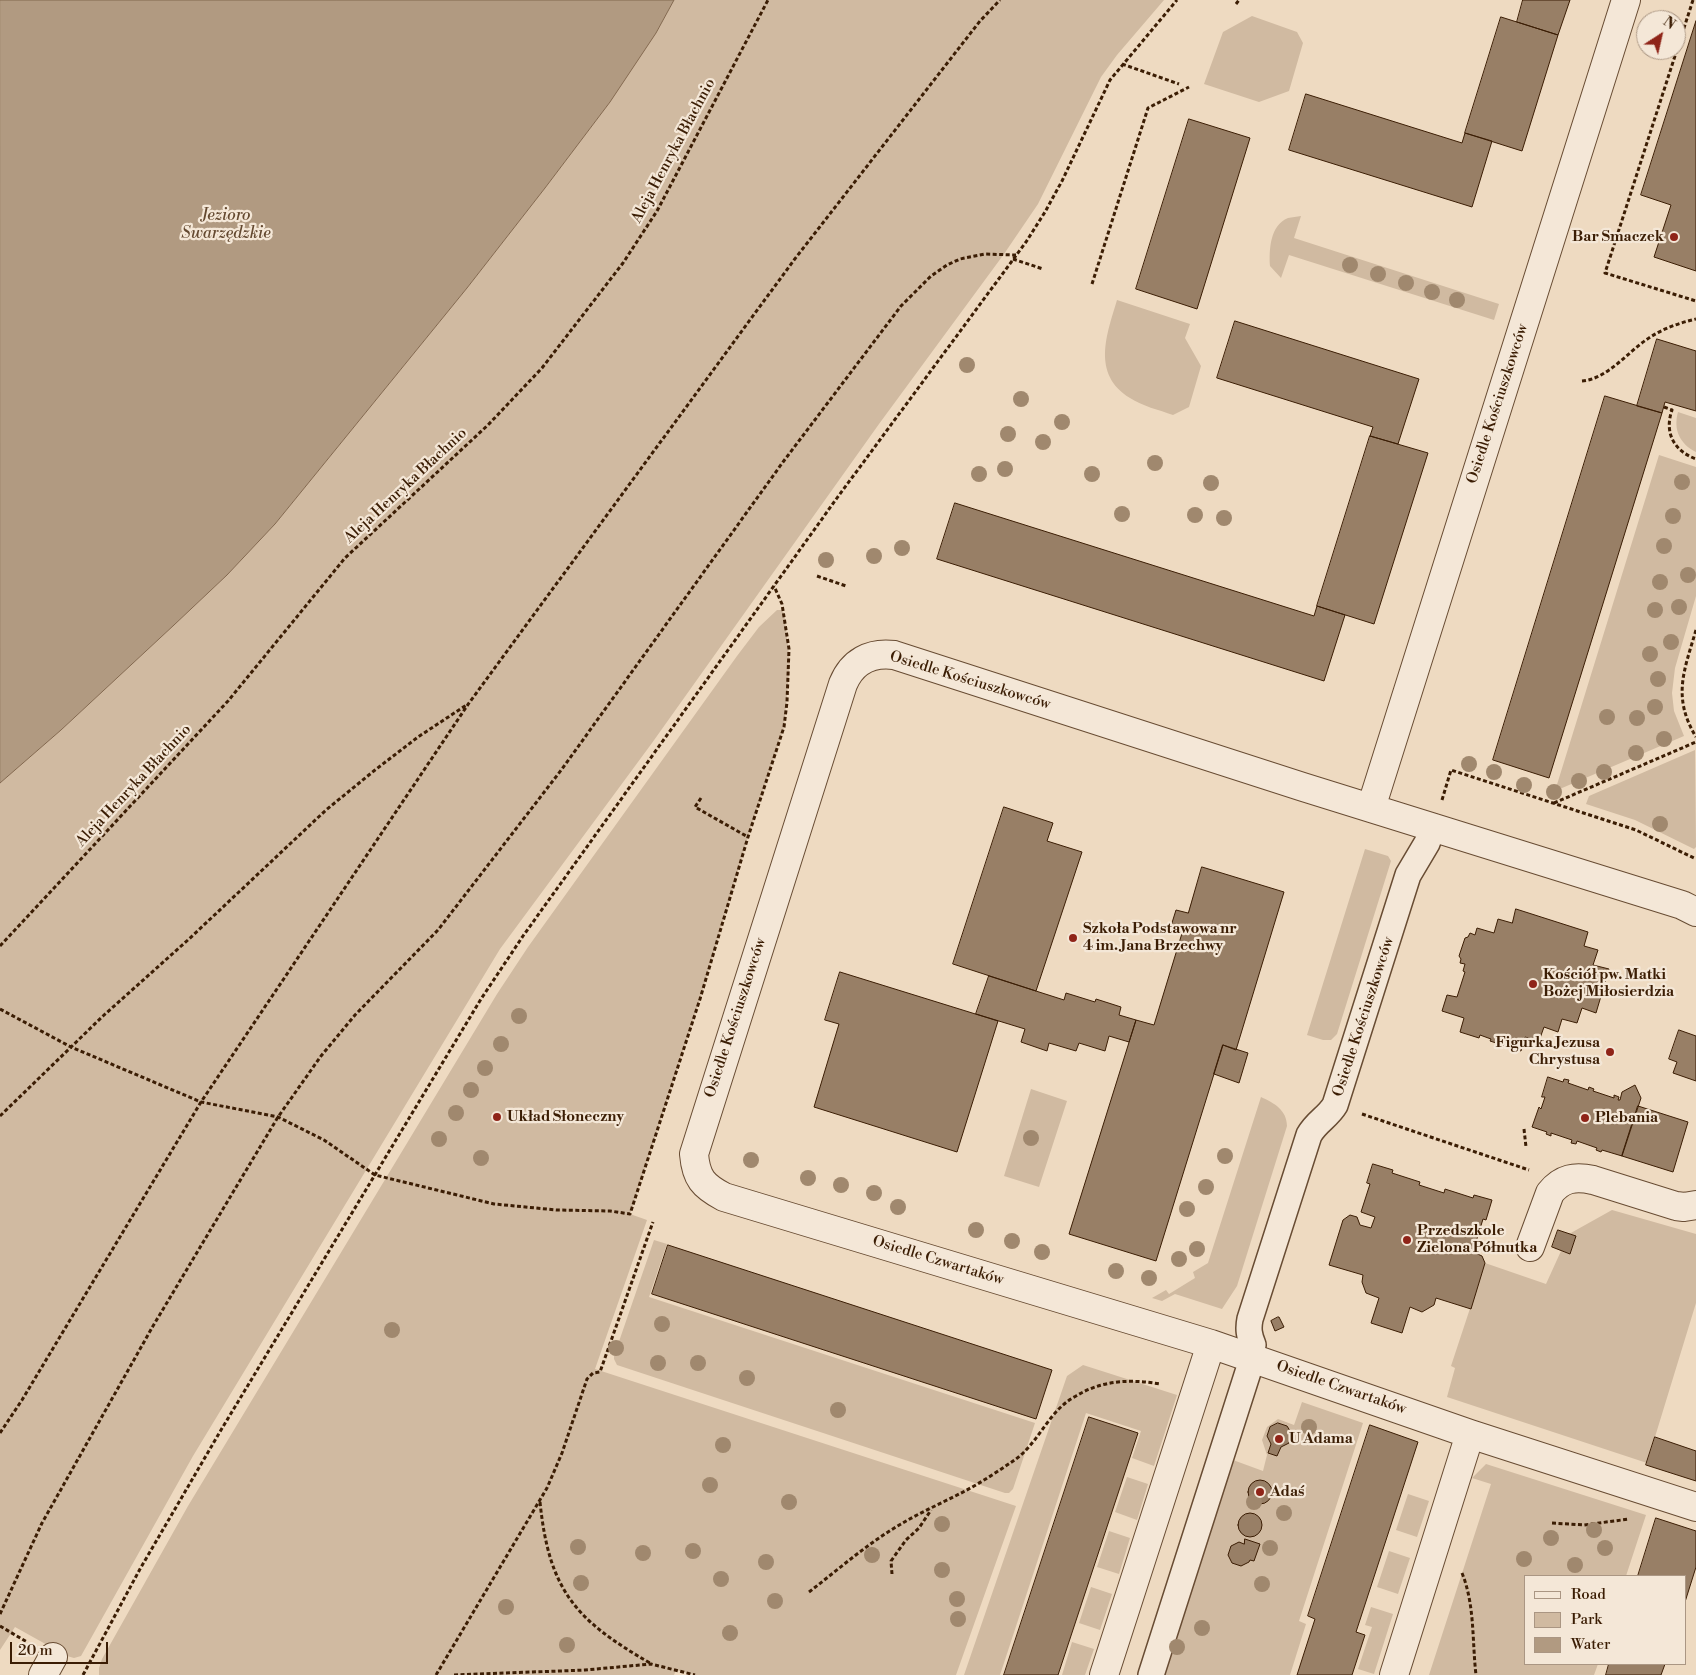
<!DOCTYPE html>
<meta charset="utf-8">
<style>
body{margin:0}
#map{position:relative;width:1696px;height:1675px;overflow:hidden;background:#eedac1;font-family:"Libre Bodoni",serif}
canvas{display:block}
.legend{position:absolute;left:1524px;top:1575px;width:162px;height:90px;box-sizing:border-box;background:#f4e7d7;border:1px solid #aa9683;margin:0;padding:6px 9px;list-style:none;font-size:15px;color:#3b1d04}
.legend li{display:flex;align-items:center;gap:10px;height:25px}
.legend b{width:25px;border:1px solid #aa9683}
.north{position:absolute;left:1636px;top:10px;width:50px;height:50px;box-sizing:border-box;background:#f4e7d7;border:1px solid #aa9683;border-radius:50%;rotate:35deg;font-size:14px;font-weight:700;line-height:20px;text-align:center;color:#3b1d04}
.north::after{content:'';display:block;margin:auto;width:18px;height:22px;background:#8f2418;clip-path:polygon(50% 0,100% 100%,50% 72%,0 100%)}
.scale{position:absolute;left:10px;top:1642px;width:98px;height:22px;box-sizing:border-box;border:2px solid #3b1d04;border-top:0;padding-left:6px;font-size:15px;line-height:18px;white-space:nowrap;color:#3b1d04;-webkit-text-stroke:4px #f4e7d7;paint-order:stroke}
</style>
<div id="map">
<canvas width="1696" height="1675"></canvas>
<ul class="legend">
<li><b style="height:6px;background:#f4e7d7"></b>Road</li>
<li><b style="height:14px;background:#d0baa1"></b>Park</li>
<li><b style="height:14px;background:#b19a81"></b>Water</li>
</ul>
<div class="north">N</div>
<div class="scale">20 m</div>
</div>
<script>
const c = document.querySelector('canvas').getContext('2d');
c.lineJoin = 'round';
function fillPath(path, color) { c.fillStyle = color; c.fill(path, 'evenodd'); }
function stroke(path, color, width, dash) { c.strokeStyle = color; c.lineWidth = width; c.lineCap = dash ? 'butt' : 'round'; c.setLineDash(dash || []); c.stroke(path); }
function write(font, color, halo, rows, align = 'center') {
  c.font = font + ' "Libre Bodoni",serif'; c.lineWidth = 4.5; c.setLineDash([]); c.textBaseline = 'middle'; c.strokeStyle = halo; c.fillStyle = color; for (const [text, x, y, turn = 0] of rows) {
    c.save(); c.translate(x, y); c.rotate((+turn || 0) * Math.PI / 180); c.textAlign = isNaN(turn) ? turn : align; if (halo) c.strokeText(text, 0, 0); c.fillText(text, 0, 0); c.restore();
  }
}
fillPath(new Path2D(`
 M674,0h490l-47,55 -16,22 -63,127 -34,50 -125,170 -227,319 -152,206 -307,507 -112,200 -7,2 -7,-2 -52,-29 -15,23v-867l61,-53 113,-105 53,-50 48,-51 192,-236 78,-100 65,-86 46,-69z
 M1252,16l45,16 6,11 -14,48 -30,11 -55,-18 19,-52z
 M1301,216l-7,22 205,66 -5,16 -205,-65 -8,23 -11,-12c-1,-16 0,-41 18,-48 4,-1 9,-1 13,-2z
 M1117,300l73,24 -5,14 16,28 -12,41 -16,8c-14,-5 -31,-9 -43,-17 -39,-24 -23,-64 -13,-98z
 M1678,412l18,6v34c-16,-8 -23,-22 -18,-40z
 M1659,455l37,12v129l-21,72 -3,25 2,18 10,25 -129,55z
 M777,610h4l3,3 6,50 -6,64 -36,110 -48,162 -70,215 17,6 -52,149 421,137 -60,169h-261l-19,-5 -2,5h-575v-7l3,-9 86,-153 309,-512 31,-47 209,-291 22,-29z
 M1695,750l1,97 -2,2 -59,-29 -49,-16 3,-8z
 M1365,849l23,7 3,5 -54,173 -6,6h-8l-16,-5z
 M1031,1089l36,12 -28,86 -35,-11z
 M1261,1097c13,6 26,13 26,29l-50,160 -15,23 -47,-15 -13,7 -10,-3 14,-8 3,4 26,-16 -2,-6 15,-9z
 M1612,1210l84,24v69l-49,160 -200,-66 8,-29 -4,-2 34,-103 61,21 15,-33 9,3 6,-17 -7,-3z
 M654,1240l13,4 -18,53 386,126 -22,66 -4,4h-4l-388,-128 -3,-6v-3z
 M1083,1365l94,30 -23,71 -22,-8 9,-27 -55,-18 -86,262h-36l103,-299z
 M1302,1402l61,21 -64,198 7,3 -16,51h-127l70,-215 30,11 4,-16 -5,-15 5,-13 11,-8 16,6z
 M1486,1464l160,51 -20,61h-101v88h73l-4,11h-165l62,-191 -19,-6z
 M1127,1477l21,7 -11,36 -22,-8z
 M1408,1494l21,7 -12,36 -21,-7z
 M1109,1531l21,7 -11,36 -22,-7z
 M1389,1551l21,7 -12,36 -21,-7z
 M1091,1587l21,7 -12,36 -21,-7z
 M1371,1607l22,7 -19,60 -16,-5 14,-42 -7,-2z
 M1072,1642l22,7 -9,26h-23z`), '#d0baa1');
const water = new Path2D(`
 M0,0h674l-18,33 -46,69 -65,86 -78,100 -192,236 -48,51 -53,50 -113,105 -61,53z`);
fillPath(water, '#b19a81');
stroke(water, '#82684f', 1);
const building = new Path2D(`
 M1523,0h47l-12,35 -41,-13z
 M1501,17l57,18 -36,116 -57,-18z
 M1696,21v250l-42,-14 17,-52 -30,-10z
 M1306,94l156,49 3,-10 27,8 -20,66 -183,-57z
 M1189,119l61,19 -53,171 -61,-20z
 M1235,321l184,58 -21,65 -28,-8 3,-9 -156,-49z
 M1657,339l39,12v60l-31,-9 -3,11 -25,-7z
 M1605,396l57,17 -113,365 -56,-18z
 M1370,436l58,17 -54,171 -57,-18z
 M955,503l359,113 3,-10 28,9 -21,66 -387,-122z
 M1004,807l49,16 -6,18 35,11 -46,139 -83,-27z
 M1202,867l82,25 -48,158 -13,-5 -67,216 -87,-27 67,-214 18,5 29,-95 -12,-4 5,-16 12,3z
 M1516,909l72,23 -4,14 14,4 -5,15 16,4 -13,44 -14,-5 -5,15 -15,-4 -4,13 -14,-5 -5,14 -14,-4 -4,14 -31,-10 1,-2 -11,-4 -1,3 -19,-6 4,-14 -22,-7 5,-16 10,2 8,-25 -2,-1 2,-7 -5,-1 1,-4 -2,-3 6,-18 3,-1 2,-4 5,2 2,-7 17,5 4,-14 14,4z
 M840,972l158,49 -41,131 -143,-45 25,-83 -14,-4z
 M989,976l75,24 2,-7 29,9 1,-3 25,8 -2,8 17,5 -7,22 -20,-6 -4,15 -26,-8 -3,8 -27,-8 -2,8 -26,-9 4,-13 -49,-15z
 M1679,1030l17,6v45l-23,-8 4,-11 -8,-3z
 M1223,1045l25,8 -9,30 -25,-9z
 M1548,1077l15,5 1,-3 5,1 -1,3 20,7 1,-3 5,2 -1,2 21,7v-3l5,2 -1,3h2l2,-8 13,-7 6,13 -19,58 -20,-6 -1,2 -5,-2 1,-2 -20,-7 -1,3 -5,-1 1,-3 -21,-7v3l-5,-2 1,-2 -15,-5 7,-20 2,2 4,-12h-3z
 M1638,1106l50,16 -15,50 -51,-16z
 M1373,1164l20,6 -1,3 28,9 -1,3 25,8 1,-4 28,9 1,-3 18,5 -6,20 -3,-1 -10,33 9,4 3,7 -14,46 -35,-11 -2,7 -12,7 -12,-5 -8,26 -31,-10 8,-25 -13,-5 -4,-11 1,-7 -34,-10 14,-45 7,-5 7,2 3,8 11,3 4,-11 -14,-5 9,-28 -3,-1z
 M1558,1230l18,6 -6,18 -18,-7z
 M668,1245l384,125 -16,49 -384,-125z
 M1278,1317h1l5,10 -9,4 -4,-10z
 M1089,1417l49,16 -80,242h-54z
 M1278,1423l9,3 5,8 -3,9 -8,4 -4,9 -9,-3 3,-9 -4,-8 3,-9z
 M1370,1425l48,17 -62,190 9,3 -13,40h-55l18,-56 -7,-3z
 M1655,1437l41,14v30l-50,-16z
 M1248 1492a12 12 0 1 1 24 0a12 12 0 1 1-24 0Z
 M1238 1525a12 12 0 1 1 24 0a12 12 0 1 1-24 0Z
 M1656,1518l40,13v36l-11,35v-26h-47z
 M1245,1539l15,5 -6,17 -4,-1 -1,2 -8,4 -9,-3 -4,-8 3,-9 8,-4 5,2z
 M1609,1664h56l-4,11h-55z`);
fillPath(building, '#987f66');
stroke(building, '#3b1d04', 1);
const pedestrian = new Path2D(`
 M1253,1345c-4,-10 -5,-16 -3,-26l59,-184c7,-13 19,-18 26,-30l73,-230 19,-32 6,-16
 M1151,1675l97,-303`);
const minor = new Path2D(`
 M1371,808l255,-808
 M1696,912l-14,-7 -379,-118 -409,-132c-24,-3 -42,7 -51,29l-149,470c2,24 9,32 30,43l487,147 259,90 226,73
 M1530,1247l20,-54c12,-15 25,-17 43,-13l83,26 8,1 12,-2
 M43,1675l10,-18
 M1104,1675l107,-331
 M1394,1675l76,-241`);
stroke(pedestrian, '#684c33', 28);
stroke(minor, '#684c33', 30);
stroke(new Path2D(`
 M1693,0l-88,273 91,28
 M1236,4l3,-4
 M1122,64l57,20
 M1013,259l30,10
 M1092,284l56,-176 41,-21
 M1582,381c25,-2 45,-28 64,-41 15,-11 33,-17 50,-21
 M1664,407l8,3c-8,23 2,41 24,49
 M817,576l29,10
 M1696,630c-12,41 -24,67 0,107
 M701,798l-6,9 53,30
 M1442,800l9,-30 185,60 60,29
 M1554,803l142,-61
 M0,946l228,-245 117,-143 143,-133 54,-57 81,-105 34,-52 111,-211
 M0,1009l71,38 130,55 77,15 46,23 51,35 119,29 62,6 54,1 20,3 70,-215 48,-162 36,-110 3,-25 2,-53 -7,-45 -8,-18
 M1362,1114l167,56
 M0,1116l103,-100 86,-77 137,-129 49,-40 43,-33 50,-33
 M1524,1129l2,18
 M0,1433l22,-33 179,-298 268,-399 325,-443 186,-239 20,-21
 M540,1502c9,88 35,118 110,161
 M1552,1523l32,2 45,-6
 M1462,1573c13,32 10,68 14,102
 M892,1574l-1,-13 15,-21 13,-12 12,-18
 M809,1592c30,-23 59,-49 92,-68 20,-12 43,-22 64,-33 17,-9 35,-21 51,-32 24,-18 33,-49 60,-63 26,-16 55,-17 84,-12
 M0,1614l42,-91 111,-197 125,-209 43,-61 34,-41 83,-85 124,-161 221,-307 118,-156 30,-30 16,-11 13,-6 25,-5 31,1
 M0,1626l27,16
 M83,1675l57,-106 81,-139 260,-431 42,-63 314,-438 189,-256 19,-30 17,-31 48,-101 67,-80
 M436,1675l111,-187 15,-35 25,-74 6,-6 7,-1 53,-150
 M454,1675l131,-5 66,-6 44,11`), '#3b1d04', 3, [4, 2.5]);
stroke(pedestrian, '#f4e7d7', 25);
stroke(minor, '#f4e7d7', 28);
c.fillStyle = '#a0886e';
for (const [x, y] of [
 [1350,265],
 [1378,274],
 [1406,283],
 [1432,292],
 [1457,300],
 [967,365],
 [1021,399],
 [1062,422],
 [1008,434],
 [1043,442],
 [1155,463],
 [1005,469],
 [979,474],
 [1092,474],
 [1682,482],
 [1211,483],
 [1122,514],
 [1195,515],
 [1673,516],
 [1224,518],
 [1664,546],
 [902,548],
 [874,556],
 [826,560],
 [1688,575],
 [1660,582],
 [1679,607],
 [1655,610],
 [1671,642],
 [1650,654],
 [1658,679],
 [1655,707],
 [1607,717],
 [1637,718],
 [1664,739],
 [1636,753],
 [1469,764],
 [1494,772],
 [1604,772],
 [1579,781],
 [1524,785],
 [1554,792],
 [1660,824],
 [519,1016],
 [501,1044],
 [485,1068],
 [471,1090],
 [456,1113],
 [1031,1138],
 [439,1139],
 [1225,1156],
 [481,1158],
 [751,1160],
 [808,1178],
 [841,1185],
 [1206,1187],
 [874,1193],
 [898,1207],
 [1187,1209],
 [976,1230],
 [1012,1241],
 [1197,1249],
 [1042,1252],
 [1179,1259],
 [1116,1271],
 [1149,1278],
 [662,1324],
 [392,1330],
 [616,1348],
 [658,1363],
 [698,1363],
 [747,1378],
 [838,1410],
 [1309,1427],
 [723,1445],
 [710,1485],
 [789,1502],
 [1254,1502],
 [1284,1513],
 [942,1524],
 [1594,1530],
 [1551,1538],
 [578,1547],
 [1270,1548],
 [1605,1548],
 [693,1551],
 [643,1553],
 [872,1555],
 [1524,1559],
 [766,1562],
 [1575,1565],
 [942,1570],
 [721,1579],
 [581,1583],
 [1262,1584],
 [957,1599],
 [775,1601],
 [506,1607],
 [958,1619],
 [1202,1628],
 [730,1633],
 [567,1645],
 [1177,1647]
]) { c.beginPath(); c.arc(x, y, 8, 0, 2 * Math.PI); c.fill(); }
for (const [x, y, r, color] of [
 [1674,237,5,"#8f2418"],
 [1073,938,5,"#8f2418"],
 [1533,984,5,"#8f2418"],
 [1610,1052,5,"#8f2418"],
 [497,1117,5,"#8f2418"],
 [1585,1118,5,"#8f2418"],
 [1407,1240,5,"#8f2418"],
 [1279,1439,5,"#8f2418"],
 [1260,1492,5,"#8f2418"]
]) { const dot = new Path2D(); dot.arc(x, y, r, 0, 2 * Math.PI); c.fillStyle = color; c.fill(dot); stroke(dot, '#f4e7d7', 2); }
write('15px', '#3b1d04', '#f4e7d7', [
 ["Aleja Henryka Błachnio",674,151,-62],
 ["Osiedle Kościuszkowców",1498,404,-72],
 ["Aleja Henryka Błachnio",406,486,-43],
 ["Osiedle Kościuszkowców",970,681,17],
 ["Aleja Henryka Błachnio",134,786,-47],
 ["Osiedle Kościuszkowców",1364,1017,-72],
 ["Osiedle Kościuszkowców",736,1018,-72],
 ["Osiedle Czwartaków",938,1261,17],
 ["Osiedle Czwartaków",1341,1388,19]
]);
write('bold 15px', '#3b1d04', '#f4e7d7', [
 ["Bar Smaczek",1664,237,"right"],
 ["Szkoła Podstawowa nr",1083,929],
 ["4 im. Jana Brzechwy",1083,946],
 ["Kościół pw. Matki",1543,975],
 ["Bożej Miłosierdzia",1543,992],
 ["Figurka Jezusa",1600,1043,"right"],
 ["Chrystusa",1600,1060,"right"],
 ["Układ Słoneczny",507,1117],
 ["Plebania",1595,1118],
 ["Przedszkole",1417,1231],
 ["Zielona Półnutka",1417,1248],
 ["U Adama",1289,1439],
 ["Adaś",1270,1492]
], 'left');
write('italic 16px', '#644930', '#f4e7d7', [
 ["Jezioro",226,216],
 ["Swarzędzkie",226,234]
]);
</script>
